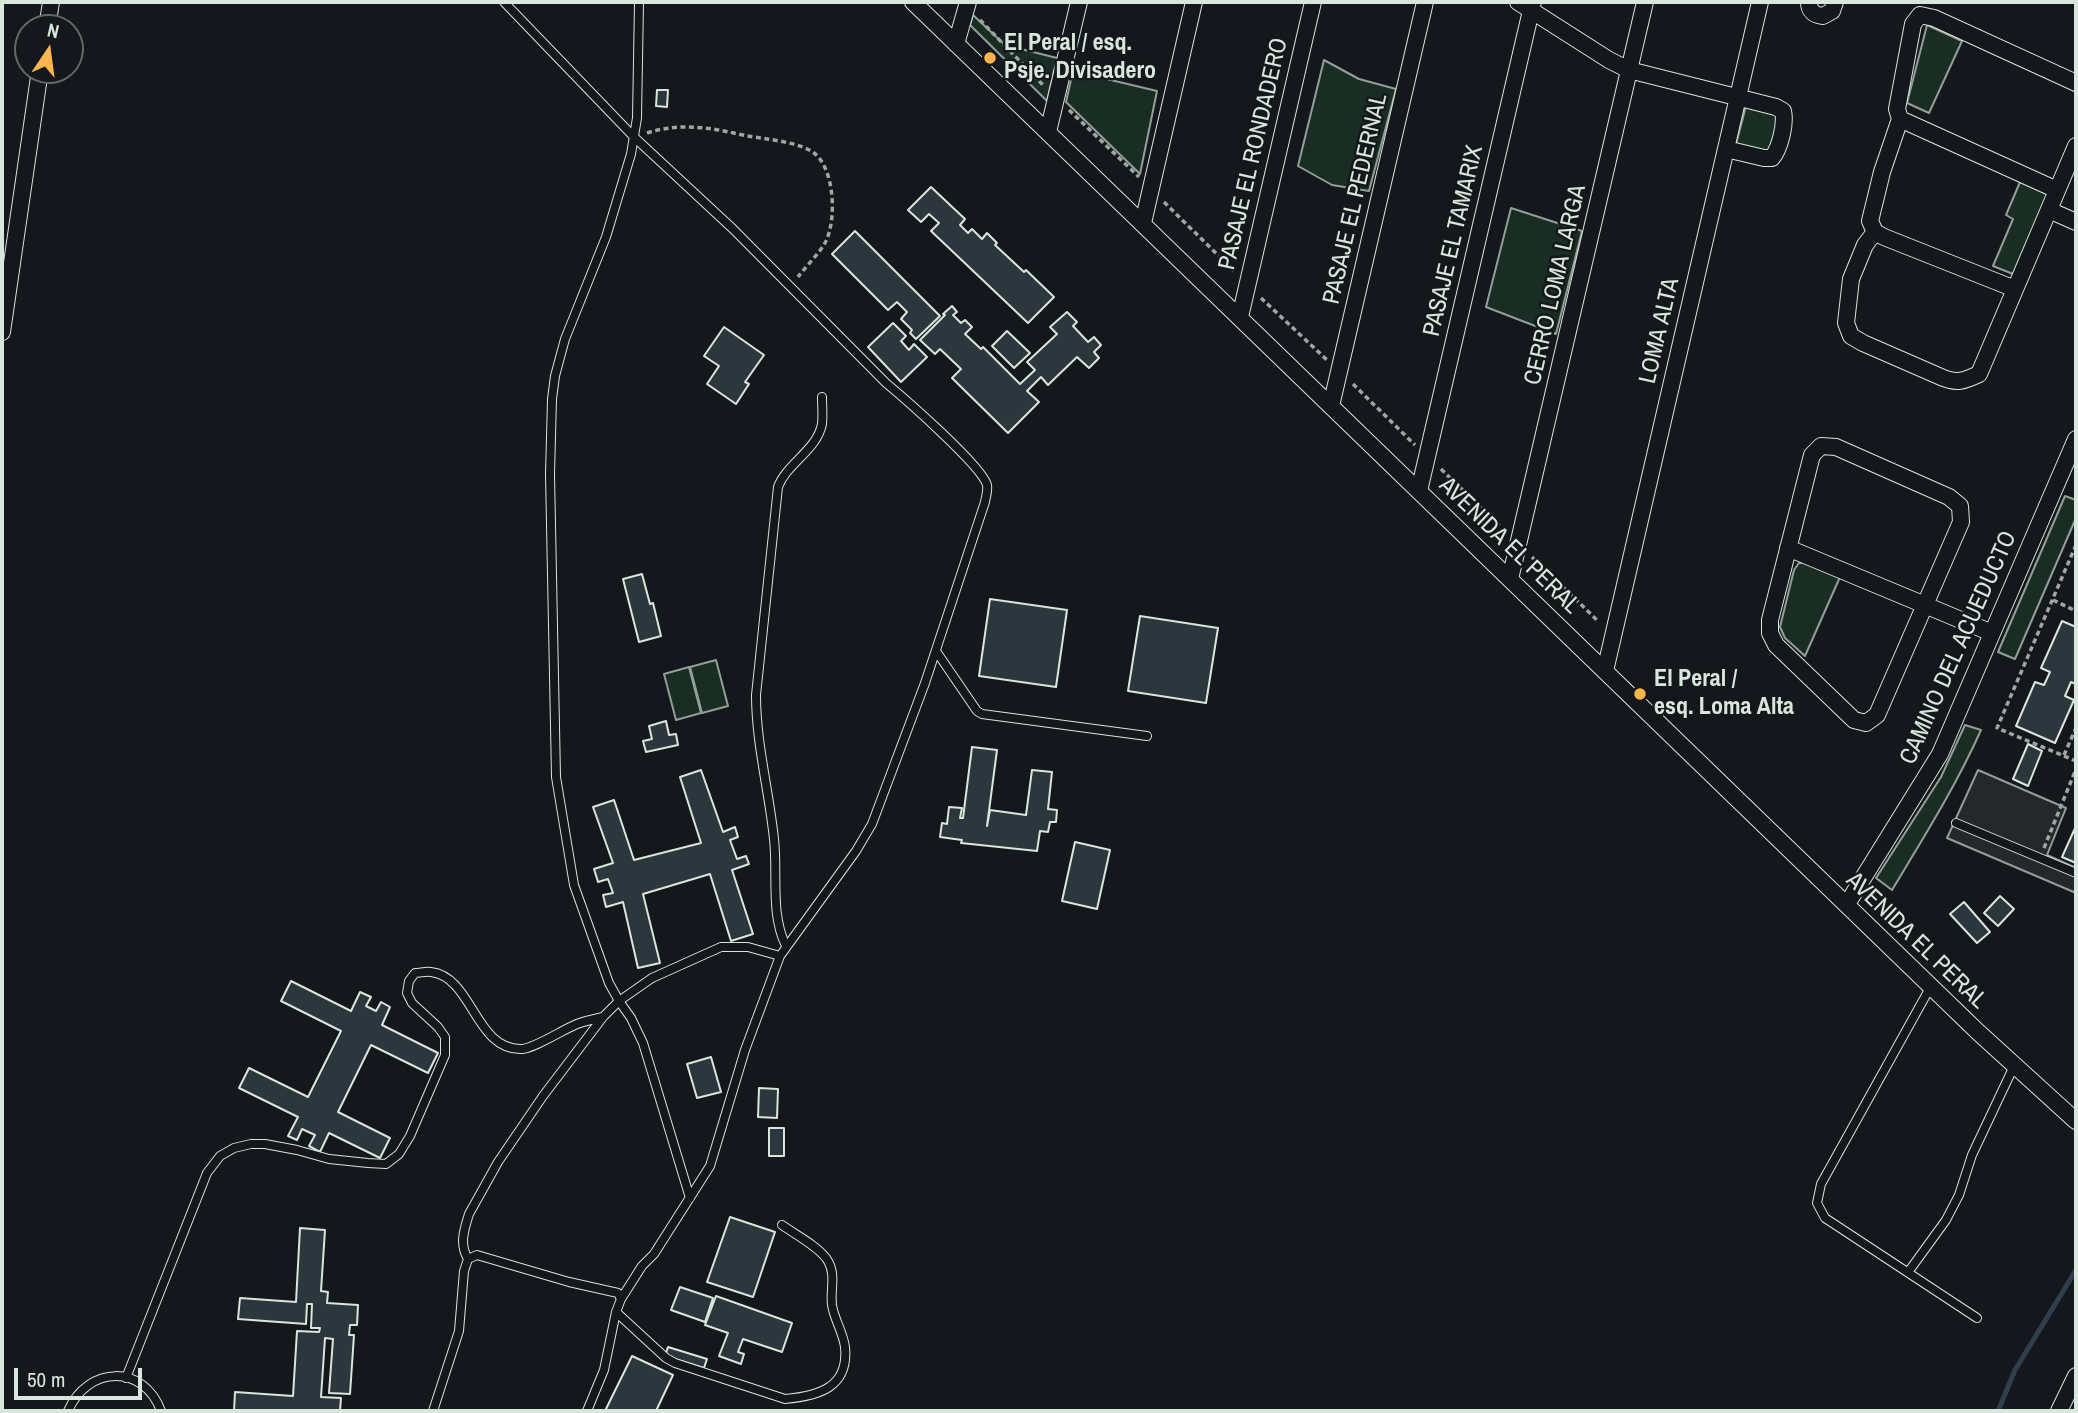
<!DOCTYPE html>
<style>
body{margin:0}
#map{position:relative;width:2078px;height:1413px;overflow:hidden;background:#14181c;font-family:"Archivo Narrow",sans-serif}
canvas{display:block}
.frame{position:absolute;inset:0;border:4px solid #d8e6dc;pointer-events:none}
.north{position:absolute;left:14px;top:14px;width:70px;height:70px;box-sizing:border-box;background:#14181c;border:2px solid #626a69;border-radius:50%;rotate:13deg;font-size:19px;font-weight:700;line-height:28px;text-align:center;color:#d8e6dc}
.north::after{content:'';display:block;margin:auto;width:24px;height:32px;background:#ffb74d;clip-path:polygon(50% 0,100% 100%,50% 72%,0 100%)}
.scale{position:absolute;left:14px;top:1368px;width:128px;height:32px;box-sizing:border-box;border:4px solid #d8e6dc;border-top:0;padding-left:9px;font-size:21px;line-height:24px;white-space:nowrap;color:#d8e6dc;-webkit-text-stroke:5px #14181c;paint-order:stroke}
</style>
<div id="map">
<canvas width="2078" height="1413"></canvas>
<div class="frame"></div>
<div class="north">N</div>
<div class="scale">50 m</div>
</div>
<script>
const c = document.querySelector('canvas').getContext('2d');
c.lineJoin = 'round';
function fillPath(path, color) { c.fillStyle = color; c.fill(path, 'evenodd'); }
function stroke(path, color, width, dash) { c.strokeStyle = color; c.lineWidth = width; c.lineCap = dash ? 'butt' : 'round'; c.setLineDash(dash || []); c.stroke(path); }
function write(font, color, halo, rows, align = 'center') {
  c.font = font + ' "Archivo Narrow",sans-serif'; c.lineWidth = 5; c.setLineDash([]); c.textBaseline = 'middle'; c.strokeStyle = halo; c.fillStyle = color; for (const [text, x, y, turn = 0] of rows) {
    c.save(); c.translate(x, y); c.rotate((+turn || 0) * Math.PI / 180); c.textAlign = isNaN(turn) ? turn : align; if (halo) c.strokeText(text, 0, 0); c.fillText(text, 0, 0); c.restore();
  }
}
const green = new Path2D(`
 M973,15l32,30 52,13 -10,43 -77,-76z
 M1927,25l35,16 -33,72 -22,-10z
 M1324,60l35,19 37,10 -27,102 -37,-6 -34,-19z
 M1073,71l84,20 -17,83 -74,-72z
 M1746,106l33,8 -10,42 -34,-8z
 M2020,182l28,12 -35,80 -20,-8 20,-47 -7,-4z
 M1511,208l71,23 -26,103 -70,-27z
 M2065,496l11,4v18l-61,141 -17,-7z
 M1799,563h7l34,14 -35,79 -20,-18 -5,-11 14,-57z
 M716,660l12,46 -26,7 -12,-46z
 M689,667l12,46 -25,7 -12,-46z
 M1965,725l16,5c-25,56 -57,107 -89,160l-16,-12 65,-101z`);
fillPath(green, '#1a2d24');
stroke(green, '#939e99', 2);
const parking = new Path2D(`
 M1978,770l88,38 -19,47 29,13v25l-129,-55z`);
fillPath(parking, '#24282b');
stroke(parking, '#939e99', 2);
stroke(new Path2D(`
 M1998,1411l17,-41 61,-100`), '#2f3f4d', 5);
const building = new Path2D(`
 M657,90h11l-1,17 -11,-1z
 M931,187l34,32 -5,6 8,8 4,-4 10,10 5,-6 10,10 -2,2 29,27 2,-2 28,27 -26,26 -97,-92 8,-8 -10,-9 -8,8 -13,-12z
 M855,231l85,85 -24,23 -6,-6 2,-3 -11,-11 6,-7 -10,-10 -9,8 -56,-56z
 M952,306l5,6 -4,3 8,8 4,-3 7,7 -7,7 16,15 2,-2 37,37 15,-14 -8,-8 30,-28 -7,-7 17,-15 10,10 -4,4 15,16 6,-5 7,8 -7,7 5,6 -10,10 -12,-11 -29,28 -7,-8 -14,14 12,11 -31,31 -56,-55 9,-9 -21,-20 -5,5 -15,-14 25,-25 -2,-1z
 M893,323l13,13 -5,5 8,9 5,-6 13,13 -26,25 -33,-35z
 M724,327l40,28 -19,27 4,2 -13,20 -29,-20 12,-18 -15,-10z
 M1007,331l23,22 -16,15 -22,-22z
 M642,574l8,30 3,-1 8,33 -22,6 -16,-63z
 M990,599l77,11 -11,77 -77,-11z
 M1140,616l78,12 -12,75 -78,-12z
 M2062,621l14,6v57l-5,-2 -6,14 9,4 -19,43 -39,-17 19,-44 9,3 6,-13 -9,-4z
 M666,721l3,14 7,-1 2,11 -32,7 -3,-11 9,-2 -3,-13z
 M2028,744l14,7 -14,35 -15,-7z
 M972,747l25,3 -10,76 3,-16 36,5 6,-45 20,2 -4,37 9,1 -1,12h-6l-2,10 -8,-1 -3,20 -76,-8 1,-3 -22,-3 2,-14 5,1 2,-17 13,1 -2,10h3z
 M701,770l22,62 12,-5 3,10 -8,3 7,19 9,-3 3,8 -17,6 21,64 -22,7 -21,-67 -67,20 17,69 -22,5 -15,-66 -17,5 -3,-12 10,-2 -5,-14 -10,3 -4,-13 19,-6 -20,-56 21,-7 20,60 67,-17 -21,-66z
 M2076,826v37l-14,-6z
 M1075,842l35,8 -13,59 -35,-8z
 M2000,896l14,13 -16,17 -14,-13z
 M1964,902l26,30 -13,11 -27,-29z
 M291,981l60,30 9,-19 11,5 -5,9 10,5 5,-9 9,5 -8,18 56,28 -10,20 -57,-28 -33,67 52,26 -10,20 -51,-25 -9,19 -11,-6 6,-11 -13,-6 -5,11 -9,-4 10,-19 -59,-29 10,-20 59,29 33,-66 -60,-30z
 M711,1057l10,35 -24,6 -10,-34z
 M759,1088l19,1 -1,29 -19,-1z
 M769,1128h15v28h-15z
 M730,1217l45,15 -22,65 -46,-15z
 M300,1228l25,2 -4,61 7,1 -1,11 31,2 -1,20h-7l-1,10h5l-4,59 -21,-1 4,-54 -8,-1 -4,59 20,1 -1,13h-106l1,-19 58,4 4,-65 22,1 1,-4h-9l1,-24h-5l-1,20 -68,-5 2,-21 56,4z
 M680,1287l33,11 -8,24 -34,-12z
 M716,1296l76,27 -10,29 -39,-13 -5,13 6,2 -3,10 -22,-8 9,-23 -23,-8z
 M668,1347l39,12 -3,9 -39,-12z
 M632,1356l41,19 -17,36h-51z`);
fillPath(building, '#2c363c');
stroke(building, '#d8e6dc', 2);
const lane = new Path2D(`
 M504,2l130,135 99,92 153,154c18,15 96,83 101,102 1,6 -1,11 -2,17l-60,181 -53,141 -16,27 -76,105 -35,94 -35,116 -56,88 -12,12 -21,33
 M639,2l-2,116 -6,36 -25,83 -41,102 -10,37 -3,23 -2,75 6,303 18,108 35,98 10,18 12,17 12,25 47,155
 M936,651l41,60 5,3 165,22
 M1956,823l120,50
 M786,946c-16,-32 -8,-72 -12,-107 -5,-48 -18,-96 -18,-144l22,-208c9,-24 39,-37 44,-63 1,-9 0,-18 0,-27
 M1931,986l-110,198 -4,19 8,15 152,100
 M468,1259c-9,-15 -4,-29 1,-45l29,-52 45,-66 60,-79 16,-16 33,-23 69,-31h27l32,9
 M1909,1271l37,-51 13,-25 13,-40 42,-89
 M616,1312l50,46 9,5 110,36c33,-3 64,-11 60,-52 -2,-15 -11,-28 -13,-42 -2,-17 5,-32 -6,-47 -10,-13 -30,-23 -44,-33
 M126,1378l81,-205 13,-17 14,-8 17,-4h14l32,6 32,9 39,4 18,1 13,-10 11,-18 35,-81v-18l-7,-10 -26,-24 -5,-10 2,-12 6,-8c5,0 11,-2 16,-1 42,5 44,79 91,77 13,-1 40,-19 55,-25 8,-3 17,-5 26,-7
 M68,1411c20,-46 76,-47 93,0
 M433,1411l26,-80 5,-60 4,-12 9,-4 92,27 49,11 3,6 -5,13 -12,58 -17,41`);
const street = new Path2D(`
 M913,2l1065,1030 98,89
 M1518,2l91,58 20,10 147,37 7,4c3,13 -3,37 -11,47h-8l-38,-9
 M1809,2c0,9 5,13 14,14l9,-5 3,-9
 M47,28l4,-26
 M956,44l12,-42
 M1900,119l157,71
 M1048,132l31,-130
 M2049,210l27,12
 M1143,223l51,-221
 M1875,232l-10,13 -14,34 -5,44 5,13 12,7 78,34c16,7 23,4 38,-3l97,-228
 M2015,289l-131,-52 -9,-5 -5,-11 12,-49 18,-53 -3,-10 16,-85 7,-9 14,3 142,65
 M1240,317l73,-315
 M2,332l38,-262
 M1331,406l94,-404
 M1821,446l15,1 113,50 11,9 1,16 -84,193 -11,8 -12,-3 -78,-75 -6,-12v-13l42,-165z
 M1419,491l114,-489
 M1788,548l204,85
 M1510,579l135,-577
 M1605,671l155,-669
 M1847,904l93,-150 136,-315
 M2059,1411l17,-35`);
stroke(lane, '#d8e6dc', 10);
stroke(street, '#d8e6dc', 18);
stroke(new Path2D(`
 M980,20l63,65
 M1069,110l70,67
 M647,133c34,-11 66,-5 100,3 18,3 53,6 67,17 21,16 23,68 11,90 -7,12 -19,23 -27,34
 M1164,202l72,71
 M1261,298l66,62
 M1353,384l62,61
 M1441,469l65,63
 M2076,545l-79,183 79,33
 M1532,557l67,65
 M2053,600l23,11
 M2064,755l12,-27
 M2044,848l32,-79`), '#9da8a2', 3.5, [5, 3.5]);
stroke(lane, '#14181c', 8);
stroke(street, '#14181c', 16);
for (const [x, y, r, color] of [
 [990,58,7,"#ffb74d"],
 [1640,694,7,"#ffb74d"]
]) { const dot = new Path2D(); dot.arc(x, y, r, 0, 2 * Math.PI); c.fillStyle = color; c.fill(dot); stroke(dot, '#14181c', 2.5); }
write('bold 24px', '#d8e6dc', '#14181c', [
 ["El Peral / esq.",1004,44],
 ["Psje. Divisadero",1004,72],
 ["El Peral /",1654,680],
 ["esq. Loma Alta",1654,708]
], 'left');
write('24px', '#d8e6dc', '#14181c', [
 ["PASAJE EL RONDADERO",1254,154,-77],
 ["PASAJE EL PEDERNAL",1356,199,-77],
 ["PASAJE EL TAMARIX",1454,241,-77],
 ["CERRO LOMA LARGA",1556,285,-77],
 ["LOMA ALTA",1660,331,-77],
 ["AVENIDA EL PERAL",1509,546,44],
 ["CAMINO DEL ACUEDUCTO",1959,648,-66],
 ["AVENIDA EL PERAL",1916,941,44]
]);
</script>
